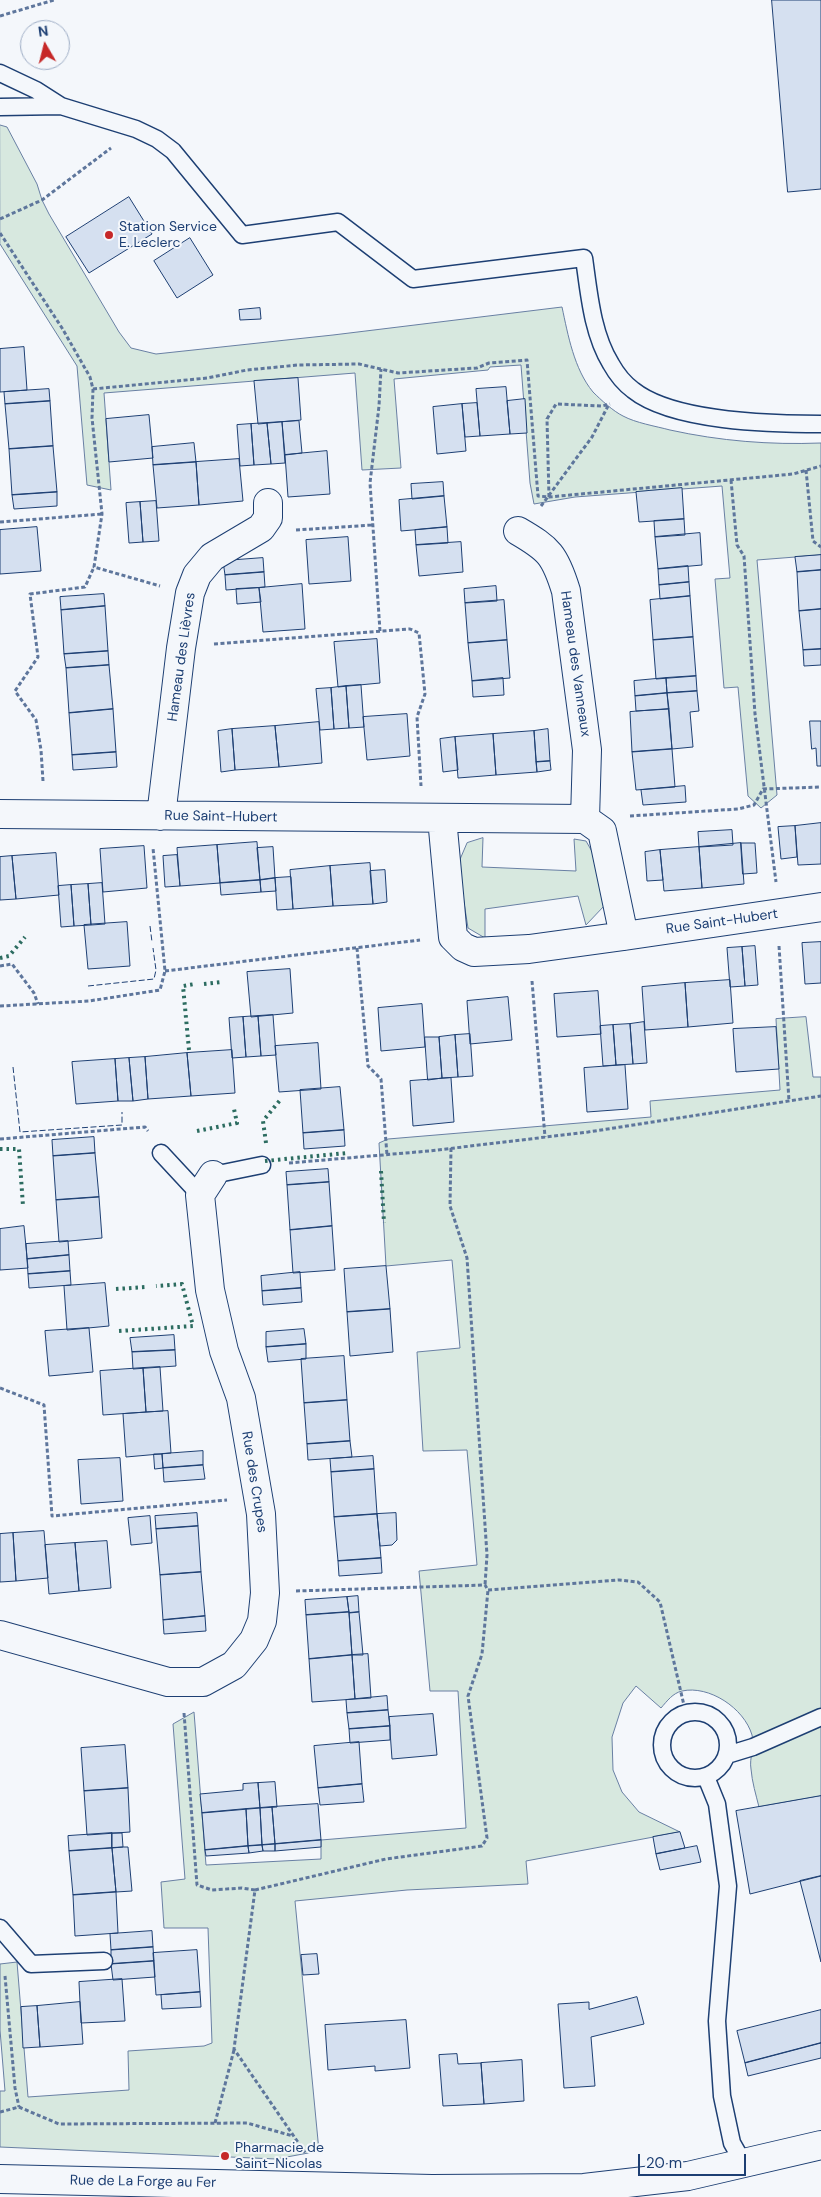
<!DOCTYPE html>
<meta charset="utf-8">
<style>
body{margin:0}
#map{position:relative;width:821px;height:2197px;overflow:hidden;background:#f4f7fb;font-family:"DM Sans",sans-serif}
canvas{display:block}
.north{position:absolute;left:20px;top:20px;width:50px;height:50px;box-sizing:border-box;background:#f4f7fb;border:1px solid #9eadc5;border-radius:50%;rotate:352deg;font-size:14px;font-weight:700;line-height:20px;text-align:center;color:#1d3f73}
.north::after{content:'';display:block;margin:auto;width:18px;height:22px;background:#c62828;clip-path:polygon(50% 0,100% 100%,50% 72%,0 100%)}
.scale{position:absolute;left:638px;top:2154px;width:108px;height:22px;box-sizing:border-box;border:2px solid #1d3f73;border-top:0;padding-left:6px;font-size:15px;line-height:18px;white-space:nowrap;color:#1d3f73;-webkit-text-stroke:4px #f4f7fb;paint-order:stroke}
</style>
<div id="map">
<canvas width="821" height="2197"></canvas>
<div class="north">N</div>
<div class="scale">20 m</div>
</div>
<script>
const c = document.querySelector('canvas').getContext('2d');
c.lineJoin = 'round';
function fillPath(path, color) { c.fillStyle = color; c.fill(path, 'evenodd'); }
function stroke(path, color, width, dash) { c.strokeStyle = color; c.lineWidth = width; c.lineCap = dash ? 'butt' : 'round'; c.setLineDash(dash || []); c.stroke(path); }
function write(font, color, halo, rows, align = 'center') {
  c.font = font + ' "DM Sans",sans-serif'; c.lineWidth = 4; c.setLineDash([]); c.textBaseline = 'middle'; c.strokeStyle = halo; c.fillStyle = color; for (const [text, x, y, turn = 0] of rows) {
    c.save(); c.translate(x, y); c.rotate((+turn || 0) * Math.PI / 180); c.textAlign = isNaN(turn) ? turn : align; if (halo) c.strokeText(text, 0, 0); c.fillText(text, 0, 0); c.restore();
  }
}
const green = new Path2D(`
 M0,125l7,2 30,57 5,16 7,14 70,118 12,16 25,6 177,-19 229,-28c6,28 12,62 31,85 8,8 20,19 30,24 13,7 32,10 47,14 50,11 100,15 151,13v112l-64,5 20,235 -16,13 -13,-12 -10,-109 -14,1 -9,-109 15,-1 -8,-92 -147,11 -41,7 -4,-21 -9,-118 -31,2 -2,3 -94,9 7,89 -39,2 -7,-97 -251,20 7,97 -24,-5 -10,-119 -77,-122z
 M483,838l-1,29 94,4 -2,-32 12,2 12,21 6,44 -18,19 -8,-29 -93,13v29l-17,-10 -10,-64 9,-21z
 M806,1017l7,60h8v719l-62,11c-3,-12 -7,-25 -8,-38 -2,-11 4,-22 1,-34 -8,-27 -43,-50 -70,-44 -9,2 -15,10 -21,17l-25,-22 -13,17 -11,34 1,33 9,22 17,20 41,20 -154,29 2,23 -121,6 -112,11 24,250 -43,8 -276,-12v-56h5l-5,-61v-66l17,-2 11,135 101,-7 -1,-39 76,-5 8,-3 -4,-115h-44l-3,-46 24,-3 -12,-155 21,-12 12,153 115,-6v-19l145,-12 -8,-137h-28l-11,-120 58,-6 -10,-115 -44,1 -6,-99 43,-4 -8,-88 -66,6 -7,-123 9,-4 263,-22 -1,-16 130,-11 -4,-71z`);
fillPath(green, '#d7e8df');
stroke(green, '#687fa3', 1);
const building = new Path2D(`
 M772,0h49v189l-33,3z
 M129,197l23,37 -63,39 -23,-36z
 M190,238l23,37 -36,23 -23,-37z
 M260,308l1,11 -21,1 -1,-10z
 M24,347l3,43 -27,2v-43z
 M298,378l3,42 -43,4 -4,-43z
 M506,387l4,47 -30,2 -4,-47z
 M49,389l1,12 -45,3 -1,-12z
 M525,399l2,34 -17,1 -3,-33z
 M50,401l3,45 -44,3 -4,-45z
 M477,403l3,33 -15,1 -3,-33z
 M462,404l4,47 -29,3 -4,-47z
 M149,415l4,43 -44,4 -3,-43z
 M299,421l3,32 -17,2 -3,-33z
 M282,422l3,41 -14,1 -4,-41z
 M267,423l4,41 -17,1 -3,-41z
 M251,424l3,41 -14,1 -3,-41z
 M194,443l2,19 -43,3 -1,-18z
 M53,446l4,46 -45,3 -3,-46z
 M327,451l3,43 -42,3 -3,-42z
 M239,459l4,42 -44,4 -3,-43z
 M196,462l3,43 -42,3 -4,-43z
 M443,482l1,14 -32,3 -1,-15z
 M682,488l2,31 -45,3 -3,-30z
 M57,492v14l-43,3 -2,-14z
 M444,496l3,31 -46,4 -2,-31z
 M156,501l3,40 -16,1 -3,-40z
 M140,502l3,40 -14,1 -3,-40z
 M684,519l1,16 -30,2 -1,-16z
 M37,527l4,44 -41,3v-44z
 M447,527l1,16 -32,2 -1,-15z
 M700,533l2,32 -44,4 -3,-32z
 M348,537l3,44 -42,3 -3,-44z
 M461,542l2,30 -44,4 -3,-31z
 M821,555v15l-24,2 -2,-15z
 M263,558l1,14 -39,3 -2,-14z
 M688,566l1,16 -30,3 -1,-16z
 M821,570v39l-22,2 -2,-39z
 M264,572l1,15 -39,3 -1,-15z
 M689,582l1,14 -30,3 -1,-14z
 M302,584l3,45 -42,3 -4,-44z
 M496,586l1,15 -32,2 -1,-14z
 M259,588l2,14 -24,2 -1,-15z
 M104,594l1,12 -44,4 -1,-13z
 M690,596l3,41 -40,3 -3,-40z
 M504,600l3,40 -39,3 -3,-40z
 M105,606l3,45 -44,3 -3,-44z
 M821,609v40l-18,1 -4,-39z
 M693,637l3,39 -40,3 -3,-39z
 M377,639l3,44 -42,4 -4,-45z
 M507,640l3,38 -38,3 -4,-38z
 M821,649v16l-17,1 -1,-16z
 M108,651l1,14 -43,3 -2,-14z
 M109,665l4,44 -44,4 -3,-45z
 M696,676l1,15 -30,2 -1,-15z
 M503,678l1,17 -31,2 -1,-16z
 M666,678l1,15 -32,3 -1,-15z
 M361,685l3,42 -15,1 -3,-42z
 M346,686l3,42 -15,1 -3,-41z
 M331,688l3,41 -14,1 -4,-41z
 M697,691l2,20 -9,1 3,35 -21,2 -5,-56z
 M667,693l2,16 -33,2 -1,-15z
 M113,709l3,43 -44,3 -3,-42z
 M669,709l3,40 -40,3 -2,-40z
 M407,714l3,42 -43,4 -4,-43z
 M810,721h11v45h-4l-1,-18 -4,1z
 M319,722l3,41 -43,4 -4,-41z
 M275,726l4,41 -44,3 -3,-41z
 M232,729l3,41 -14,2 -3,-41z
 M548,729l2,32 -14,1 -2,-31z
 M534,731l3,41 -41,3 -3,-41z
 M493,734l3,41 -38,3 -3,-41z
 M455,737l3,33 -15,2 -3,-33z
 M672,749l3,38 -39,3 -4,-38z
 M116,752l1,15 -44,3 -1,-15z
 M550,761l1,9 -14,2 -1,-10z
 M685,786l1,16 -43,3 -2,-15z
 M821,823v41l-23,1 -3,-39z
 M795,826l2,31 -16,2 -3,-32z
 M732,830l1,15 -34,2 -1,-15z
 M257,842l3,38 -40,3 -3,-38z
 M741,843h14l2,30 -14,1z
 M741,843l3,41 -42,4 -3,-41z
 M217,845l3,38 -40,3 -3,-38z
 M144,846l3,42 -44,4 -3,-43z
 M273,847l2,31 -15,2 -3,-32z
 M699,847l3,41 -38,3 -4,-41z
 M660,850l3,30 -16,1 -2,-29z
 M56,853l3,42 -43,4 -4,-43z
 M177,855l3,31 -15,1 -2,-31z
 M12,856l4,43 -16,1v-43z
 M370,863l3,41 -40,2 -3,-40z
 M330,866l3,40 -40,3 -3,-39z
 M385,870l2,32 -14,2 -3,-33z
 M291,877l2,32 -16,1 -2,-32z
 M275,878l1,13 -15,1 -1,-12z
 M260,880l1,12 -40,3 -1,-12z
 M102,883l3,41 -14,1 -3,-41z
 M88,884l3,41 -17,1 -3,-41z
 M71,885l3,41 -13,1 -3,-41z
 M127,922l3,44 -42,3 -4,-44z
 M821,942v41l-16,1 -3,-41z
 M755,946l3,39 -13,1 -3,-39z
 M742,947l3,39 -15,1 -3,-39z
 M290,969l3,44 -42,4 -4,-45z
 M730,980l3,43 -45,4 -3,-44z
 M685,983l3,44 -43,3 -3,-43z
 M598,991l3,43 -44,3 -3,-43z
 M508,997l4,43 -42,4 -3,-43z
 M422,1004l3,43 -44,4 -3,-43z
 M273,1015l3,40 -15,1 -3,-40z
 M258,1016l3,40 -15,1 -3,-40z
 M243,1017l3,40 -14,1 -3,-40z
 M644,1022l3,41 -14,1 -3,-40z
 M630,1024l3,40 -17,1 -3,-40z
 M613,1025l3,40 -13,1 -3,-40z
 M776,1027l3,42 -43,3 -3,-43z
 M470,1034l3,42 -15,1 -3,-42z
 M455,1035l3,42 -16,1 -3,-41z
 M425,1037h14l3,41 -14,2z
 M318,1043l3,46 -42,3 -4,-46z
 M232,1050l3,43 -44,3 -4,-43z
 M187,1053l4,43 -43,3 -3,-42z
 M145,1057l3,42 -15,2 -4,-43z
 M129,1058l4,43h-15l-3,-42z
 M115,1059l3,42 -42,3 -4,-42z
 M625,1065l3,44 -41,3 -3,-44z
 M451,1078l3,44 -41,4 -3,-45z
 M340,1087l4,43 -41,3 -3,-43z
 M344,1130l1,16 -41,3 -1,-16z
 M94,1137l1,16 -42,3 -1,-16z
 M95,1153l4,44 -43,3 -3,-44z
 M328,1169l1,13 -42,3 -1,-13z
 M329,1182l3,44 -42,4 -3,-45z
 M99,1197l3,41 -43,4 -3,-42z
 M24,1226l4,42 -28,2v-41z
 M332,1226l3,44 -42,3 -3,-43z
 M68,1241l1,14 -42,4 -1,-15z
 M69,1255l1,16 -42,3 -1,-15z
 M386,1266l4,43 -43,3 -3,-43z
 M70,1271l1,14 -42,3 -1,-14z
 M300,1272l1,16 -39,3 -1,-15z
 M105,1283l4,43 -42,4 -3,-44z
 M301,1288l1,14 -39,3 -1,-14z
 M390,1309l3,43 -43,4 -3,-44z
 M89,1328l4,44 -44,4 -4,-45z
 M304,1329l2,15 -40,3v-15z
 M174,1335l1,15 -43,2 -2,-14z
 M306,1344v15l-38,3 -2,-15z
 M175,1350l1,16 -43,3 -1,-17z
 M344,1356l3,44 -43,3 -3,-44z
 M160,1367l3,44 -17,1 -3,-44z
 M143,1368l3,44 -43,3 -3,-44z
 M347,1400l3,41 -43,3 -3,-41z
 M168,1411l3,42 -45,4 -3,-43z
 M350,1441l2,16 -44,3 -1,-16z
 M203,1451v14l-40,3 -1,-14z
 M154,1454h8l1,14 -8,1z
 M373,1456l1,13 -43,3 -1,-13z
 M120,1458l3,43 -42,3 -3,-44z
 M203,1465l2,14 -41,3 -1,-14z
 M374,1469l3,45 -43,3 -3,-45z
 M197,1513l1,13 -42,3 -1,-13z
 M396,1513l1,27 -5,5 -12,1 -3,-32z
 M377,1514l4,44 -43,3 -4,-44z
 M150,1516l2,27 -21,2 -3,-27z
 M198,1526l3,46 -41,3 -4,-46z
 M44,1531l4,47 -32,3 -3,-48z
 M13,1533l3,48 -16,1v-48z
 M107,1541l4,47 -32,3 -4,-48z
 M75,1543l4,48 -30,3 -4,-49z
 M381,1558l1,15 -43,3 -1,-15z
 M201,1572l4,44 -42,4 -3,-45z
 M358,1596l1,16 -10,1 -2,-16z
 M347,1597l2,15 -43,3 -1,-15z
 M349,1612l3,43 -43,4 -3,-44z
 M359,1612l4,43h-11l-3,-42z
 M205,1616l1,15 -42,3 -1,-14z
 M368,1654l3,44 -16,1 -3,-44z
 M352,1655l3,44 -43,3 -3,-43z
 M387,1696l1,14 -41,3 -1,-13z
 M388,1710l2,16 -41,3 -2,-16z
 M433,1714l4,41 -45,4 -3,-42z
 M390,1726v14l-40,3 -1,-14z
 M359,1742l3,42 -44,4 -4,-42z
 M125,1745l3,43 -44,3 -3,-43z
 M275,1782l2,25 -17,1 -2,-25z
 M258,1783l2,25 -58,5 -2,-19 43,-4v-6z
 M362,1784l2,18 -44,3 -2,-17z
 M128,1788l2,44 -43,3 -3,-44z
 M821,1796v80l-71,18 -14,-83z
 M318,1804l3,36 -46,4 -3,-37z
 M272,1807l3,37 -13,1 -2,-37z
 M260,1808l2,37 -14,1 -2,-37z
 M246,1809l2,37 -43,4 -3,-37z
 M680,1832l5,16 -29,6 -3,-17z
 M112,1833h10l1,14 -11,1z
 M112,1833v15l-43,3 -1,-15z
 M321,1840v7l-46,4v-7z
 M275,1844v7h-12l-1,-6z
 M262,1845l1,6 -14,2 -1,-7z
 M248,1846l1,7 -43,3 -1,-6z
 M697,1846l4,16 -41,8 -4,-16z
 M123,1847h5l4,44 -16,1 -4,-44z
 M112,1848l4,44 -43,3 -4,-44z
 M821,1876v86l-21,-81z
 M116,1892l2,41 -43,3 -2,-41z
 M152,1931l1,16 -42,3 -1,-16z
 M153,1947l1,14 -43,3v-14z
 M197,1950l3,42 -44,3 -3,-42z
 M317,1954l2,20 -16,1 -2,-20z
 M154,1961l1,16 -42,3 -2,-16z
 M122,1979l3,42 -44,2 -2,-41z
 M200,1992l1,15 -39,2 -1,-14z
 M637,1997l7,27 -53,13 4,49 -31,2 -6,-84 31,-2v7z
 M80,2002l3,42 -43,3 -3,-41z
 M37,2006l3,41 -17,1 -2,-41z
 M821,2010v33l-76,20 -8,-32z
 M406,2020l4,48 -35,3v-5l-47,4 -3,-45z
 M821,2043v15l-73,18 -3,-13z
 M457,2054l1,10 23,-1 3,41 -41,2 -4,-51z
 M522,2060l2,41 -40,3 -3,-41z`);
fillPath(building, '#d5e0f0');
stroke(building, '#1d3f73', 1);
const lane = new Path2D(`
 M0,73l36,17 25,16 75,23 21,10 16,12 69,84 96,-13 75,57 171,-21c5,35 8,75 27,106 5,9 14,20 22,26 40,32 138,34 188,34
 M0,107l61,-1
 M161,1153l39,42
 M213,1175l49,-10
 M662 1745a33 33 0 1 1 66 0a33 33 0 1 1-66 0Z
 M727,1755l26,-8 68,-30
 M706,1777l11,27 11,82 -11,135 5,75 10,47 12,21
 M0,1928l31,36 73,-3`);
const street = new Path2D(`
 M518,531c31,18 37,24 48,60l21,159 -2,69
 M0,814l585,5 17,12 22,105 -95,13 -55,3 -11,-5 -10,-10 -11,-119
 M161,816l20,-168 9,-55 7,-18 15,-18 49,-29 7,-10v-15
 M624,936l197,-29
 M0,1635l168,47h35l31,-17 20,-25 8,-19 3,-28 -4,-79 -20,-116 -17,-47 -14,-61 -10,-95 13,-20`);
const secondary = new Path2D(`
 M0,2179l432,10 152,-1 104,-12 133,-31`);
stroke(lane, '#1d3f73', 19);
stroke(street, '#1d3f73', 30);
stroke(secondary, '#1d3f73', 30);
stroke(new Path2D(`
 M0,16l54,-16
 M0,219l42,-19 69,-52
 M0,233l62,95 28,49 3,12 -1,29 10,96 -8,53 66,19
 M93,389l114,-11 40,-8 51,-5 61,-1 39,9 79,-5 12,-5 38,-3 11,136 11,1 244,-23 28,-8
 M806,470l7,71 8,6
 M731,480l6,65 7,11 11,158 21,168
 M549,497l-2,-78 9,-15 46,2 8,-2
 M541,506l51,-69 16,-31
 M0,522l102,-8
 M296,530l77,-5
 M380,631l-10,-148 9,-77 2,-37
 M214,644l196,-15 9,4 6,61 -8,23 4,69
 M43,781l-2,-31 -5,-30 -21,-29 23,-34 -8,-63 55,-7 9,-20
 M630,816l108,-7 16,-4 9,-16 58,-2
 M779,946l10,155
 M357,948l11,118 13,13 6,76
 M0,966l12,-2 22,29 4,11
 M165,971l255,-31
 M532,981l13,156
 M0,1006l89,-5 71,-11 5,-19 -12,-123
 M0,1139l145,-12 3,4
 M451,1148l-1,58 17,52 20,297 -2,30
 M289,1163l140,-12 159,-19 233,-36
 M0,1388l44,17 8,111 175,-16
 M296,1591l189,-6 3,5 131,-10 19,2 22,20 26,112
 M184,1713l13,172 15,5 30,-2 13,2 -21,159 72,105
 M255,1890l131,-31 96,-13 5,-8 -19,-142 14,-42 6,-64
 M5,1976l10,112 4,19
 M0,2112l19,-5 40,17 188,-1 46,13
 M215,2123l19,-73`), '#5e769c', 3, [4, 2.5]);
stroke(lane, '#f4f7fb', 16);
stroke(street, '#f4f7fb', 28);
stroke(secondary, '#f4f7fb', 28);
stroke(new Path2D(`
 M0,958l9,-2 16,-19
 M204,984l18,-2
 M189,1050l-6,-64 12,-2
 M197,1131l40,-8 -3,-14
 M266,1143l-3,-22 18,-22
 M0,1149h19l4,57
 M265,1161l82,-8
 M381,1171l3,52
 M116,1289l30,-2
 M119,1331l74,-5 -11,-42 -26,2`), '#2c6c60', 4, [2.5, 4]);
stroke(new Path2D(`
 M150,926l2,16
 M88,986l66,-7 2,-9 -3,-22
 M13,1067l7,65 102,-7v-13`), '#1d3f73', 1, [6, 2.5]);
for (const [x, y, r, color] of [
 [109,235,5,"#c62828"],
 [225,2156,5,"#c62828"]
]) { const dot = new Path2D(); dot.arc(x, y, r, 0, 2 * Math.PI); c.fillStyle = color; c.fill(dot); stroke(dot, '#f4f7fb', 2); }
write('14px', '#1d3f73', '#f4f7fb', [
 ["Station Service",119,227],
 ["E. Leclerc",119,243],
 ["Pharmacie de",235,2148],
 ["Saint-Nicolas",235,2164]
], 'left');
write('14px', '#1d3f73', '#f4f7fb', [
 ["Hameau des Lièvres",182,657,-82],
 ["Hameau des Vanneaux",575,664,82],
 ["Rue Saint-Hubert",221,817,1],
 ["Rue Saint-Hubert",722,922,-8],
 ["Rue des Crupes",254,1482,81],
 ["Rue de La Forge au Fer",143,2182,1]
]);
</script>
